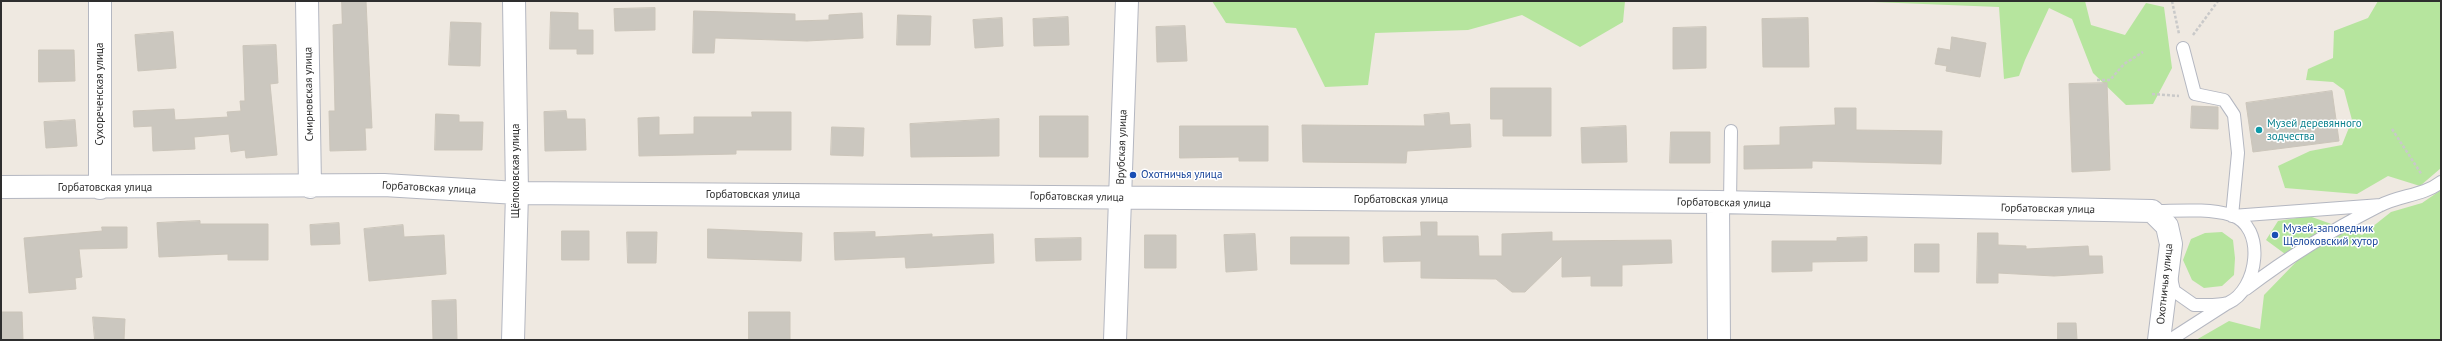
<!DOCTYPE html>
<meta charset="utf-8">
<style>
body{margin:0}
#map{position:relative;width:2442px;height:341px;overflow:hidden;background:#efe9e1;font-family:"PT Sans",sans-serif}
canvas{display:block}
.frame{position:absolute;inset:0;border:2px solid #2e2e2e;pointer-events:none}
</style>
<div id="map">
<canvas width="2442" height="341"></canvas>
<div class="frame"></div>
</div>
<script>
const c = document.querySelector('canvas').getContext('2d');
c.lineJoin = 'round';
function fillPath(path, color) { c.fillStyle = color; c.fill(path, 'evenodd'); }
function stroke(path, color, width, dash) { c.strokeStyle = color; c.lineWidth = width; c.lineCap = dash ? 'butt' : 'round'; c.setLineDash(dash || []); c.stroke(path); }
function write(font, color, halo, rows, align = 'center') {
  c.font = font + ' "PT Sans",sans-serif'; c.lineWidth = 3; c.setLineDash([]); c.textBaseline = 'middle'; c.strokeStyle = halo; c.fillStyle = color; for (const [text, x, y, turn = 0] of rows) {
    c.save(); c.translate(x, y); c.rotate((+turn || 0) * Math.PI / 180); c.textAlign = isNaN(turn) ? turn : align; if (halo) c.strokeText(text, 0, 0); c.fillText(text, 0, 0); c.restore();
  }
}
fillPath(new Path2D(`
 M1212,1h413l-2,21 -43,25 -58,-32 -54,15 -93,3 -7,52 -43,2 -29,-59 -70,-5z
 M1848,1h237l6,24 34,10 21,-32 18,4 8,61 -19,36 -27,1 -33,-32 -21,-54 -23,-11 -24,52 -6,16 -15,3 -5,-72z
 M2378,1h63v167l-21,18 -32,-10 -31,18 -72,-6 -7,-22 32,-15 32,-6 10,-25 -8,-30 -11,-8 -27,-2 2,-11 25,-11 1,-27 34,-13z
 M2441,190v150h-245l33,-19 31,8 4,-34 32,-33 -30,-22 12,-19 31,-5 53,19 29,-23 31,-9z
 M2222,232l11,8 2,18 -1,17 -12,11 -18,2 -12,-8 -9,-20 8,-21 14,-6z`), '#b6e59e');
const building = new Path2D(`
 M342,1h24l6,127h-7l1,22 -36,1 -1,-40h6l-2,-86 9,-1z
 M655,8v22l-40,1 -1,-22z
 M694,11l101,3v7l34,-1v-5l33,-2 1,25 -56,3 -92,-3 -1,15h-21z
 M551,12l27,1v17h15v24h-16v-5h-27z
 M898,15l33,1 -1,29h-33z
 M1068,17l1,28 -35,1 -1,-27z
 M1002,18l1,28 -28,2 -2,-28z
 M1808,18l1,49h-46l-1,-48z
 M451,22l30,1 -1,43 -31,-1z
 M1185,26l2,35 -30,1 -1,-35z
 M1706,27v41l-33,1v-41z
 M173,32l3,36 -38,3 -3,-36z
 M1952,37l34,6 -6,34 -34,-6 1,-5 -12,-2 3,-16 12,2z
 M276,45l2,38 -8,1 7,71 -31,3 -1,-8 -14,2 -2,-18 -35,3 1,12 -42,2 -1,-25 -18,1 -1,-16 41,-2 1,11 53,-3 -1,-5 14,-1 -1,-10h5l-2,-55z
 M39,50h35l1,31 -36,1z
 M2107,83l3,87 -38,2 -3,-88z
 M1491,88h60v48h-48v-17h-12z
 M2332,91l7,50 -86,11 -7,-49z
 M2192,106l26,1v22l-27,-1z
 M1835,108h21v22l86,1 -1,33 -129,-3v7l-68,1v-23l36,-1v-18l55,-2z
 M566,111l1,8h18l1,31 -41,1 -1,-39z
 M752,112h39v38h-55v4l-97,2 -1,-38 21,-1v18l35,-1v-17h58z
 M1449,113l1,12 20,-1 1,23 -64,4 -1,12 -103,-1 -1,-37 123,1 -1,-11z
 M436,114l23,1v7h24l-1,28h-47z
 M1040,116h48v41h-48z
 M999,119v37l-88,1 -1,-33z
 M75,120l2,26 -31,2 -2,-26z
 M1180,126h88v35h-29v-4l-59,1z
 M1626,126l1,36 -45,1 -1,-35z
 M832,127l32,1 -1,28 -32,-1z
 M1671,132h39v31h-40z
 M200,221v3h68v36h-40v-6l-69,3 -2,-34z
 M1421,222h16v14h41l1,20h23v-22l50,-2v9l119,-1 1,23 -50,2v21h-31v-10l-29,1v-21l-37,36h-13l-16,-13 -75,-1v-17l-37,1 -1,-25 38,-1z
 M339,223l1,21 -29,1 -1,-20z
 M403,225l1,12 40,-2 2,39 -77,7 -5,-52z
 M102,227h25v21l-48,1 3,28 -7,1 1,11 -47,4 -5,-55 78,-7z
 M708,229l94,4 -1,28 -93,-3z
 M562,231h27v29h-27z
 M627,232h30l-1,31h-28z
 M875,232v5l57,-3v3l61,-3 1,29 -88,5 -1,-11 -70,3 -1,-27z
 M1978,233h20v12l28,1v3l62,-3 1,10h13l1,17 -49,3 -56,-3v10h-21z
 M1255,234l2,36 -31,2 -2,-37z
 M1145,235h31v33h-31z
 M1291,237h58v27h-58z
 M1867,237v24l-55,1v9l-40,1v-31h65v-3z
 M1081,238v22l-45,1 -1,-22z
 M1915,244h24v28h-24z
 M456,300l1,40h-24l-1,-39z
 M1,312h21l1,28h-22z
 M749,312h41v28h-41z
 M93,317l32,2 -1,21h-29z
 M2058,323h18l1,17h-19z`);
fillPath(building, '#cbc7bf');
stroke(building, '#cbc5ba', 1);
const service = new Path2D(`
 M2183,48l12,46 29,6 10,15 4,38 -6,63 149,-11
 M1730,203l1,-72
 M2152,211c25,0 55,-3 79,4 36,11 27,75 -3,88 -9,3 -24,2 -34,2l-20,-14 -3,-13
 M2246,289c42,-32 86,-59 133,-83 20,-11 44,-10 62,-24
 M2170,340l56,-36`);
const minor = new Path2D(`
 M100,1v187
 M307,1l3,186
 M1,187l383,-2 133,8 1201,9 434,9 15,15 4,18 -12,96
 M1718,202l1,138
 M513,340l4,-147 -3,-192
 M1115,340l12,-339`);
stroke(service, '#b4b7c1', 14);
stroke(minor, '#b4b7c1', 24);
stroke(new Path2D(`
 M2172,1l7,33
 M2193,35l25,-34
 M2097,80h13l14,-16 19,-12
 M2152,94l27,2
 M2392,129l30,46`), '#c9c9c9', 2.5, [3, 2]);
stroke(service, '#fff', 12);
stroke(minor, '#fff', 22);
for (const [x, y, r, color] of [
 [2259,130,4,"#0f9aa8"],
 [1133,175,4,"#1a4fb4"],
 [2275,235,4,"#1a4fb4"]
]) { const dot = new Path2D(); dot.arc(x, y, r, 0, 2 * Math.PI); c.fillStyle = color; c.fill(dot); stroke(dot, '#fff', 1.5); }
write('11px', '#2e2e2e', '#fff', [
 ["Сухореченская улица",100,94,-90],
 ["Смирновская улица",309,94,-91],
 ["Врубская улица",1122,147,-88],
 ["Щёлоковская улица",516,171,-90],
 ["Горбатовская улица",105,188],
 ["Горбатовская улица",429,188,3],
 ["Горбатовская улица",753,195],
 ["Горбатовская улица",1077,197,1],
 ["Горбатовская улица",1401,200],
 ["Горбатовская улица",1724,203,1],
 ["Горбатовская улица",2048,209,1],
 ["Охотничья улица",2165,284,-84]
]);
write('11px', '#0d838f', '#fff', [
 ["Музей деревянного",2267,124],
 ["зодчества",2267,137]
], 'left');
write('11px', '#164399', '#fff', [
 ["Охотничья улица",1141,175],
 ["Музей-заповедник",2283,229],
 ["Щелоковский хутор",2283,242]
], 'left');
</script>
